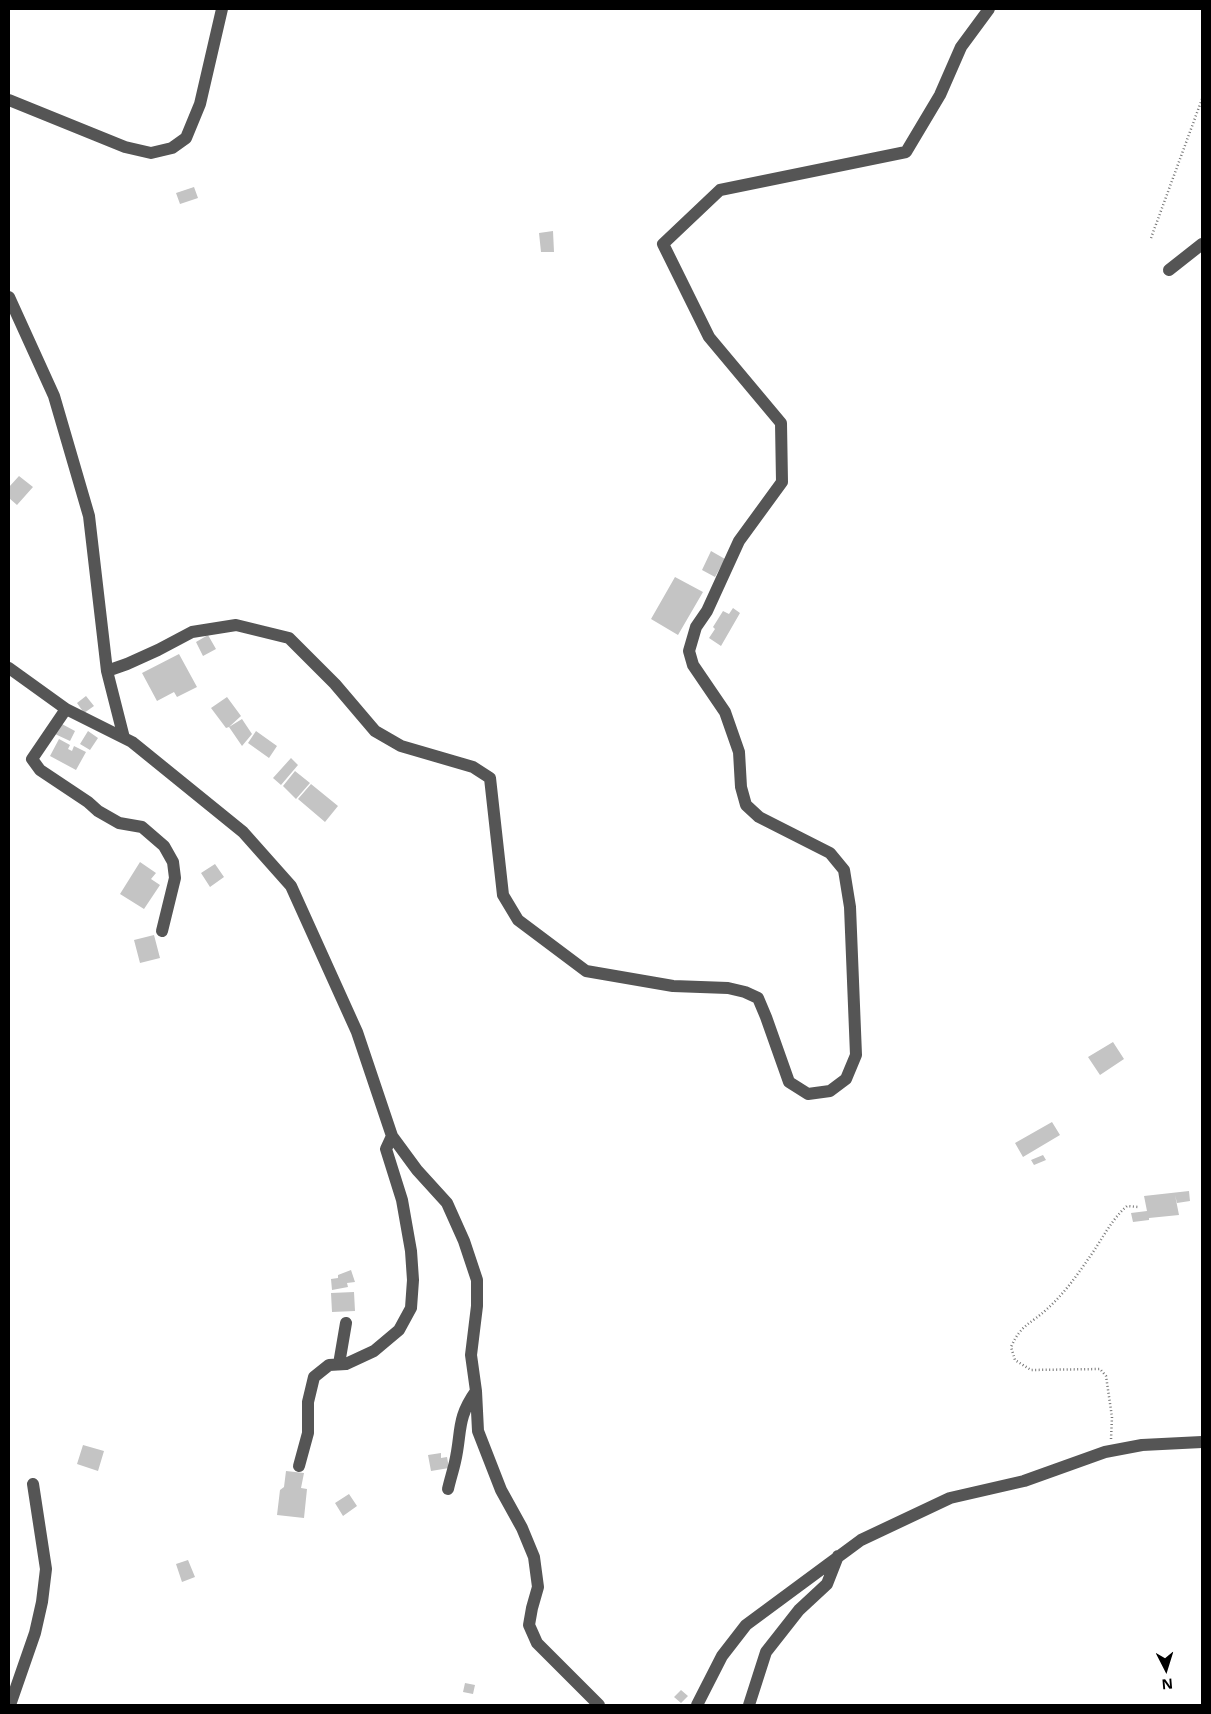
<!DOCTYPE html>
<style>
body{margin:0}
#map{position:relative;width:1211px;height:1714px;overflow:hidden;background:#fff;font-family:"Open Sans",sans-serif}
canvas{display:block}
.frame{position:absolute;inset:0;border:10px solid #000;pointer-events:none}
.north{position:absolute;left:1141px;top:1644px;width:50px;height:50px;-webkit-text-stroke:4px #fff;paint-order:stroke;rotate:175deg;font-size:14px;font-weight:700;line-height:20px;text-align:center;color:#000}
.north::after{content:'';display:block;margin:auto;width:18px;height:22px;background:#000;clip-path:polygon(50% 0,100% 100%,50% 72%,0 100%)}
</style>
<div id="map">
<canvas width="1211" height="1714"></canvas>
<div class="frame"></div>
<div class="north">N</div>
</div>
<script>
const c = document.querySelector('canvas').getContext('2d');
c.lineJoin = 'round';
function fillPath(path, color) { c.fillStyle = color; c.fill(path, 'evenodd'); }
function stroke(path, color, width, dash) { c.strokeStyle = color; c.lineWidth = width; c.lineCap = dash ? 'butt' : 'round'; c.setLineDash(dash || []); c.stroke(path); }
fillPath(new Path2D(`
 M194,187l4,11 -18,6 -4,-11z
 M553,231l1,21h-13l-2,-19z
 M19,476l14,11 -16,18 -8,-7v-11z
 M711,551l14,8 -10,18 -13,-7z
 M675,577l28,15 -25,43 -27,-16z
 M733,608l7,5 -19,33 -12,-8 6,-9 -2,-2 10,-16 6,3z
 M208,635l8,14 -13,7 -7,-14z
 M179,654l18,33 -20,10 -3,-5 -17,9 -15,-28z
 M86,696l8,10 -10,7 -7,-10z
 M227,697l14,19 -12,11 13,-8 10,15 -10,12 -13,-19 -3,1 -15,-20z
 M60,723l15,8 -5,10 -15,-7z
 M88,731l10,7 -8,12 -10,-6z
 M256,731l21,15 -8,12 -21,-15z
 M59,739l11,6 -2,4 4,2 2,-5 12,6 -10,18 -26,-14z
 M291,758l7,7 -17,20 -8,-7z
 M295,771l15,12 -14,16 -13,-13z
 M311,784l27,22 -13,16 -27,-23z
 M140,862l16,11 -5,6 9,6 -16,24 -24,-15z
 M215,864l9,13 -14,10 -9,-14z
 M154,935l6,23 -20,5 -6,-23z
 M1113,1042l11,17 -24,16 -12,-18z
 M1052,1122l8,13 -37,22 -8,-14z
 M1043,1155l3,5 -12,5 -3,-5z
 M1189,1191l1,10 -13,2 -2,-8 4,20 -30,3v2l-16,2 -2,-9 16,-2 -3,-15z
 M351,1270l4,12 -8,1 1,4 -16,3 -1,-11 7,-1v-3z
 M354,1292l1,19 -23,1 -1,-19z
 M83,1445l21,6 -6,20 -21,-7z
 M441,1453v5l6,-1 2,11 -18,3 -3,-16z
 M286,1471l18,2 -3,15 6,1 -3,29 -27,-3 3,-25 4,-3z
 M349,1494l8,12 -14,10 -8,-13z
 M188,1560l7,17 -13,5 -6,-18z
 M465,1683l10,2 -2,9 -10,-2z
 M681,1690l7,6 -7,7 -7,-6z`), '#c4c4c4');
stroke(new Path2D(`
 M1151,238l51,-139
 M1111,1439l1,-22 -6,-41 -6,-7 -69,1 -16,-10 -4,-13c10,-23 20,-23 36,-38 17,-15 31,-35 44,-54 12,-17 20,-35 36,-49l11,1`), '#777', 2.5, [1, 2.5]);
stroke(new Path2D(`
 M9,100l116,47 26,6 21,-5 14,-10 14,-34 22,-95
 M1169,270l33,-26
 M9,297l45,99 35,120 18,155 17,67 8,4 111,90 48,54 66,146 35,104 25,34 30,33 17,38 13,39v26l-6,49 5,36 2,40 23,59 21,38 12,29 4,30 -6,21 -3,17 8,18 62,62
 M9,668l57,41 58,29
 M107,671l20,-7 31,-14 34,-18 44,-7 53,13 46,46 40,47 26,15 72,21 17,11 13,117 15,25 68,51 87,15 55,2 17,4 13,6 8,19 23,65 19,12 22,-3 16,-12 10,-24 -6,-148 -6,-37 -14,-17 -71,-36 -13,-12 -5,-18 -2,-35 -14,-40 -32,-47 -4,-14 7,-24 11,-16 32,-70 43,-59 -1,-59 -72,-86 -46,-93 57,-54 186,-38 34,-57 21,-48 28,-38
 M66,709l-34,50 8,11 48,32 10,9 21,12 23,4 22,19 9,16 2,16 -13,53
 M339,1364l7,-41
 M299,1466l9,-33v-31l6,-25 15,-12 17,-1 28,-13 25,-21 12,-22 2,-28 -2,-29 -9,-51 -16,-51 6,-13
 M448,1489c2,-9 5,-18 7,-27 7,-30 1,-43 21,-71
 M10,1705l25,-72 7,-31 4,-33 -13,-85
 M697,1705l25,-49 24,-31 115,-85 89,-42 74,-17 81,-29 37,-7 60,-3
 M749,1705l17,-53 33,-42 28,-26 11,-28`), '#555', 12);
</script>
